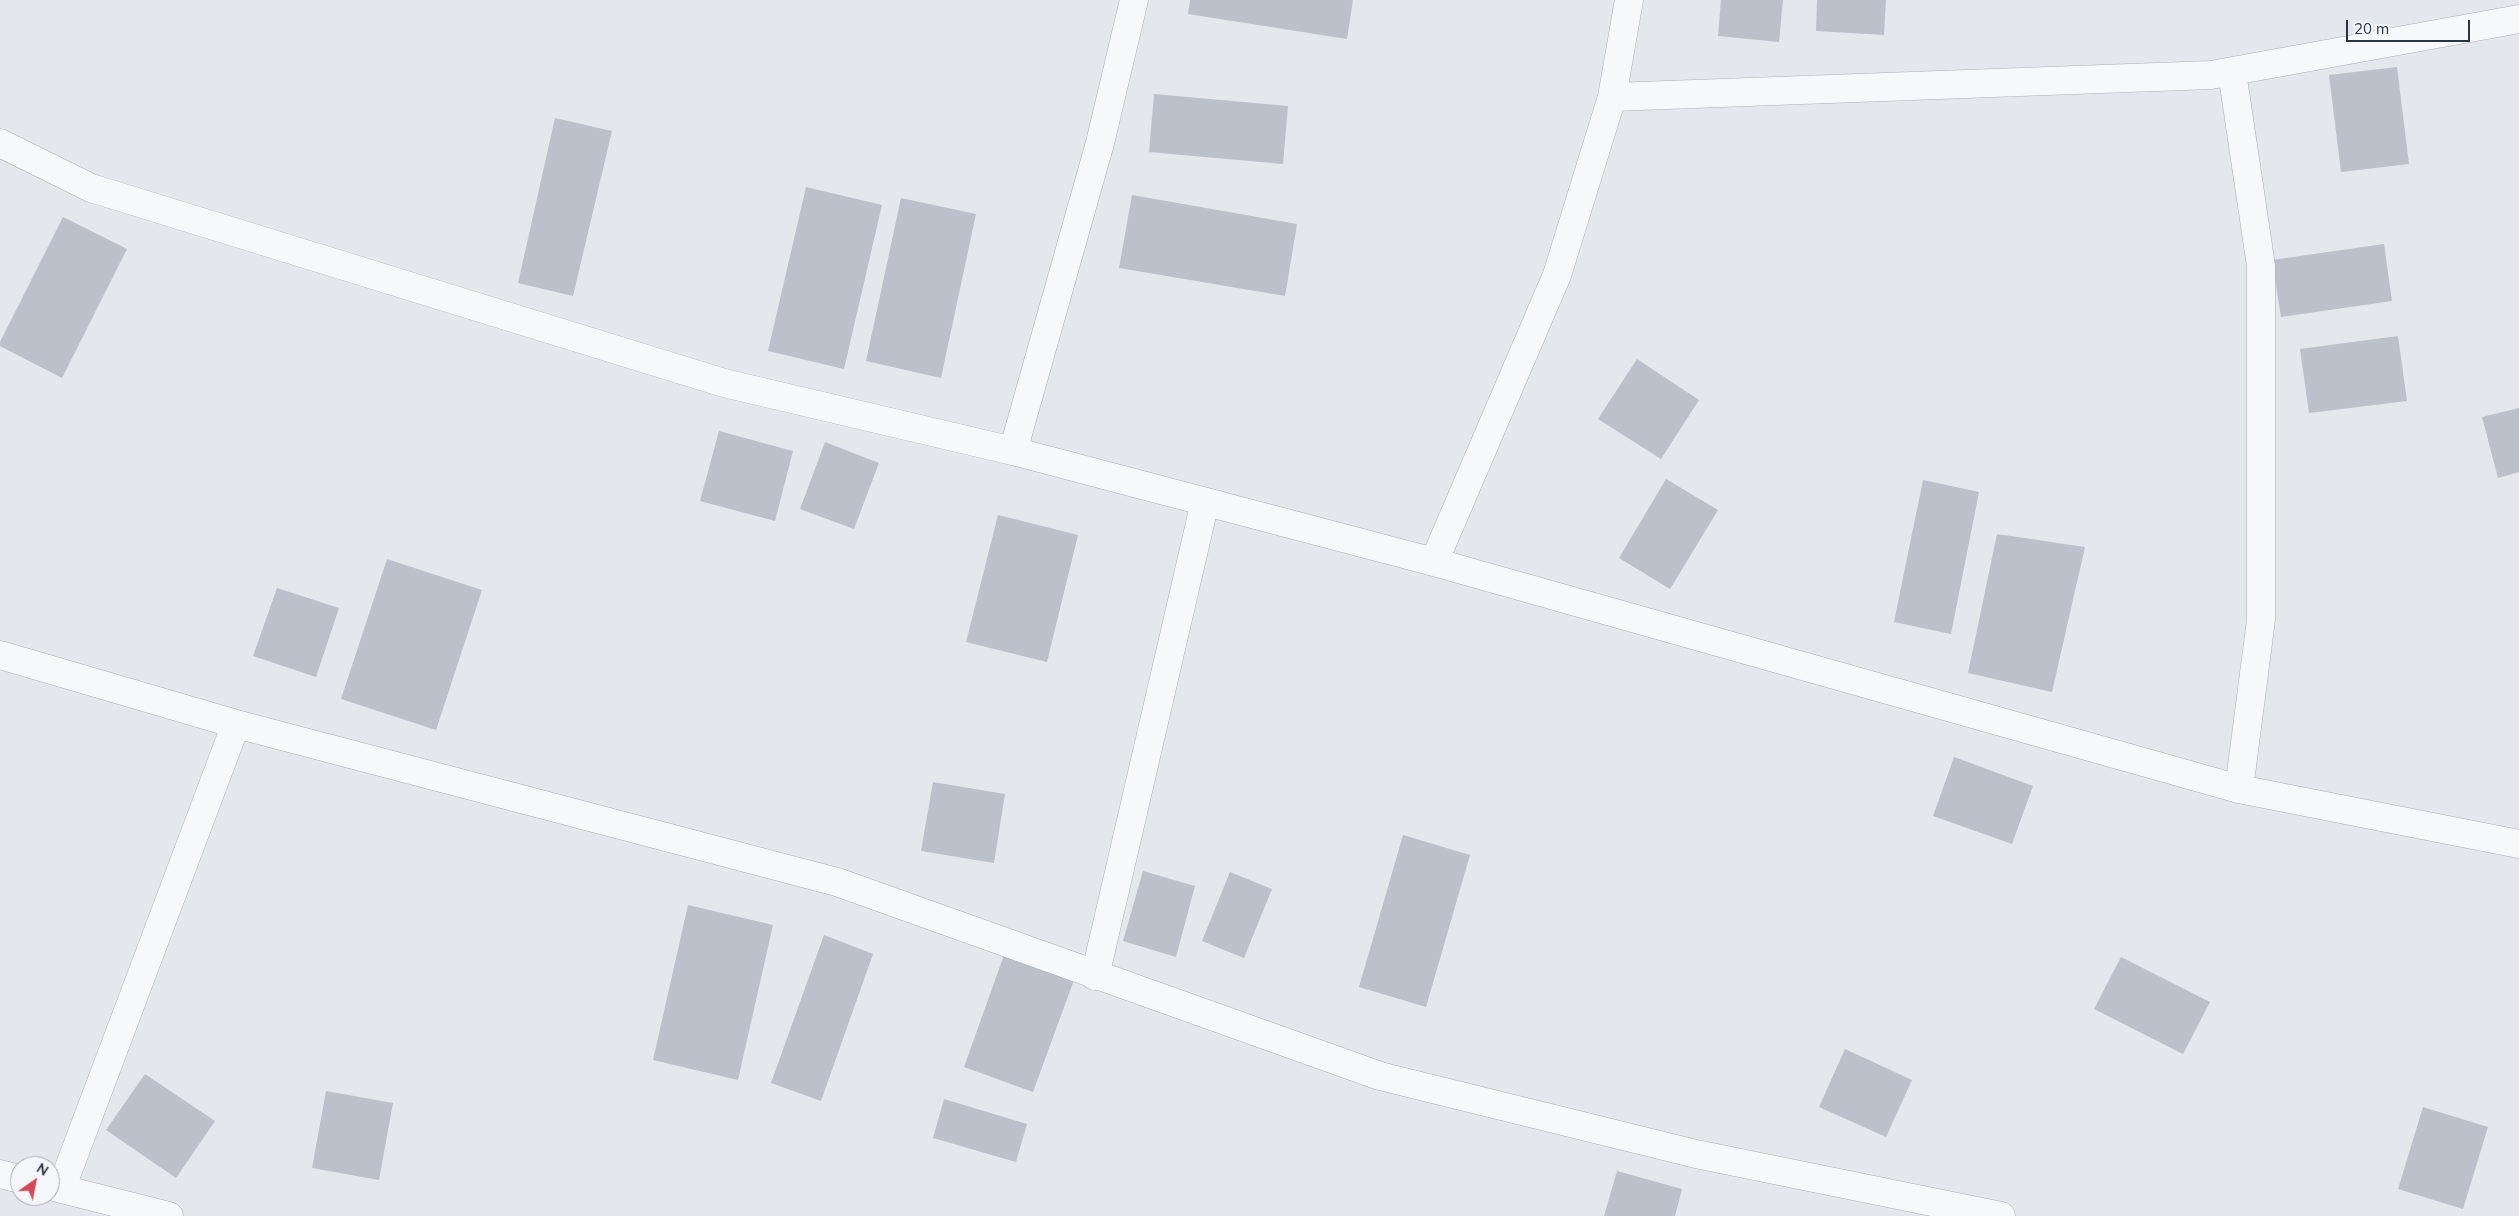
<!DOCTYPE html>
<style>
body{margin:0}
#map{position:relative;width:2519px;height:1216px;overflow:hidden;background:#e4e7ec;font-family:Mulish,sans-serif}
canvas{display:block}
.north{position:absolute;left:10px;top:1156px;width:50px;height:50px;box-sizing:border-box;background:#f4f6f9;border:1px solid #a4a8b1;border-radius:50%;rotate:33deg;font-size:14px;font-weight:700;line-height:20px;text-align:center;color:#2b3445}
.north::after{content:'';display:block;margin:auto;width:18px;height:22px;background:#d1495b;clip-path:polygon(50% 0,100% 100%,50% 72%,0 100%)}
.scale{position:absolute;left:2346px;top:20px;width:124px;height:22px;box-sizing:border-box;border:2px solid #2b3445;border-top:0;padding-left:6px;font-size:15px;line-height:18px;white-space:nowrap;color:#2b3445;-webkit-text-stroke:4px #f4f6f9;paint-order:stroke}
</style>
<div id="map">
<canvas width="2519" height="1216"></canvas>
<div class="north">N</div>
<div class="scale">20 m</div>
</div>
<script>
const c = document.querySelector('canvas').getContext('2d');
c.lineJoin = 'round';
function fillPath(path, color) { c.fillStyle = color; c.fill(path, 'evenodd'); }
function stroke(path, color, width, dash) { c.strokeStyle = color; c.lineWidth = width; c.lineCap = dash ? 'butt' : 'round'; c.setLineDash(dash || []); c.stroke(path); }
fillPath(new Path2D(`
 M1190,0h163l-6,39 -159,-25z
 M1721,0h62l-4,42 -61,-6z
 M1817,0h69l-2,35 -68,-4z
 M2397,67l12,97 -68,8 -12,-97z
 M1154,94l134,12 -5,58 -134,-12z
 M555,118l57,13 -39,165 -55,-13z
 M806,187l76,18 -38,164 -76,-18z
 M1132,195l165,29 -12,72 -166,-28z
 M901,198l75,16 -35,164 -75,-17z
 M63,217l64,32 -65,129 -62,-32v-4z
 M2384,244l8,57 -111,16 -9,-57z
 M2398,336l9,65 -98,12 -9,-64z
 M1637,359l62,41 -38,59 -63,-40z
 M2519,408v64l-21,6 -16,-61z
 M719,431l74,20 -18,70 -75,-20z
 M825,442l54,21 -25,66 -54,-20z
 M1666,479l52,31 -48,79 -51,-31z
 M1923,480l56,12 -28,142 -57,-12z
 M998,515l80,20 -31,127 -81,-20z
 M1997,534l88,13 -33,145 -84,-19z
 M387,559l95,31 -46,140 -95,-31z
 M277,588l62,20 -23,69 -63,-21z
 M1954,757l79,29 -21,58 -79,-28z
 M933,782l72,12 -11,69 -73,-12z
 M1403,835l67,20 -44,152 -67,-20z
 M1143,871l52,15 -19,71 -53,-16z
 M1230,872l42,17 -28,69 -42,-17z
 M688,905l85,20 -35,155 -85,-20z
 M824,935l49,19 -52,147 -50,-18z
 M1004,955l70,25 -41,112 -69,-25z
 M2121,957l89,45 -27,52 -89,-45z
 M1845,1049l67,31 -26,57 -67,-30z
 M145,1074l70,47 -39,57 -70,-48z
 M326,1091l67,12 -14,77 -67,-12z
 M944,1099l83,25 -11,38 -83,-24z
 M2423,1107l65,20 -25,82 -65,-20z
 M1617,1171l65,18 -7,27h-71z`), '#bbc0ca');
const minor = new Path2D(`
 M2232,72l29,194v354l-22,169
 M1612,97l599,-22 308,-56
 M0,143l91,45 633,195 289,68 421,111 805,227 280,55
 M1013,451l87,-308 34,-143
 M1434,562l123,-287 55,-178 17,-97
 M0,655l236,69 601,158 543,194 316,78 305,62
 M1095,976l110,-474
 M0,1174l20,5
 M50,1186l119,30
 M61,1189l175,-465`);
stroke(minor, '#a9aeb7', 29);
stroke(minor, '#f7f8fa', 28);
</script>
